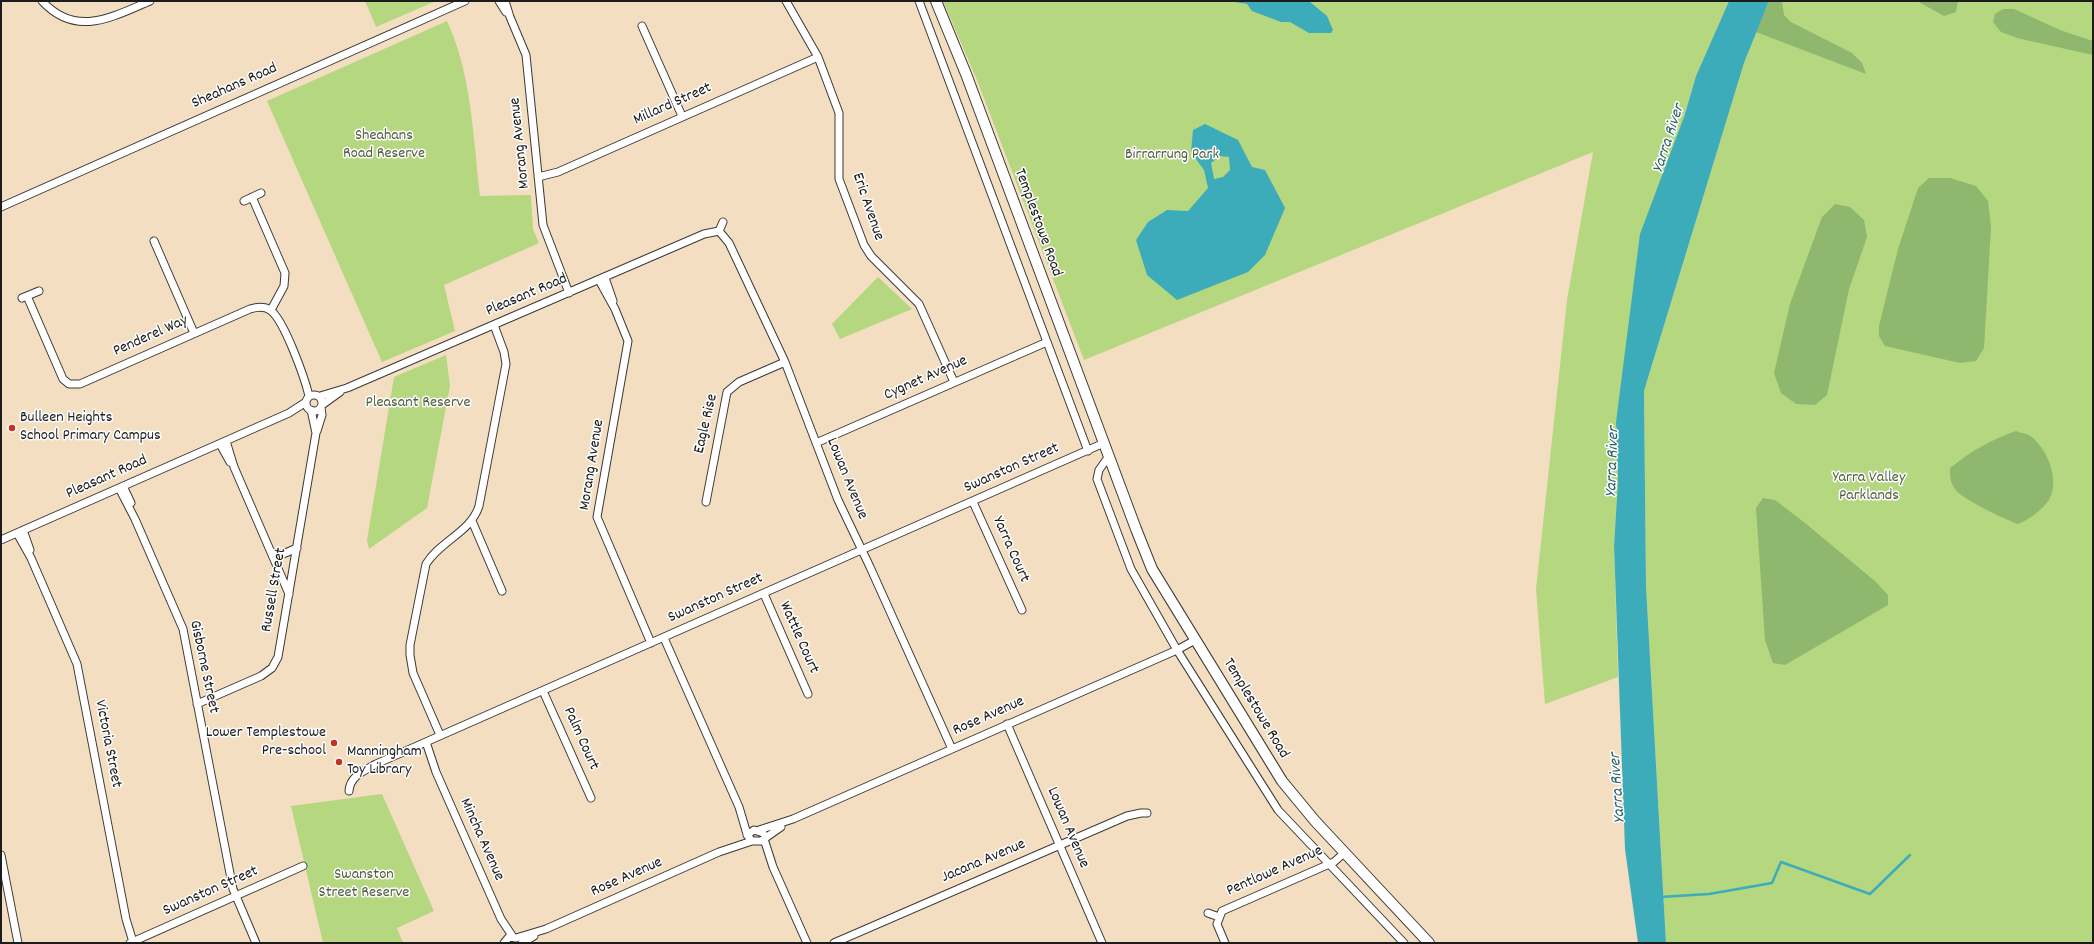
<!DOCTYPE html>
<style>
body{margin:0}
#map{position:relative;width:2094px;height:944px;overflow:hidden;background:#f3dec1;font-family:Dekko,sans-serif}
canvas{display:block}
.frame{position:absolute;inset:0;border:2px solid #1c1c1c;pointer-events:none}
</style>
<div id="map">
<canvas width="2094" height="944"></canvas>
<div class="frame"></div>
</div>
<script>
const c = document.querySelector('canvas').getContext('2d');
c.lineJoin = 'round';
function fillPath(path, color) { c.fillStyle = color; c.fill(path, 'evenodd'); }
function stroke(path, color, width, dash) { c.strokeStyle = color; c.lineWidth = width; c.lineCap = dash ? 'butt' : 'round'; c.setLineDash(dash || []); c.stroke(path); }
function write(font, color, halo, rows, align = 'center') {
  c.font = font + ' Dekko,sans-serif'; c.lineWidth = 3; c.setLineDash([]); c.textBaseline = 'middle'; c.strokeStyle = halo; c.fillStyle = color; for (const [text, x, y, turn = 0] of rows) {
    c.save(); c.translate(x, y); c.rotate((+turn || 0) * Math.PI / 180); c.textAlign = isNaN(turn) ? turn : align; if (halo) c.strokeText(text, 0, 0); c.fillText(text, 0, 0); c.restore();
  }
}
fillPath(new Path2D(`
 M365,1h71l-60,26z
 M943,1h786l-33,75 -12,41 -68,305 2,58 -4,66 4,131 -73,27 -9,-115 31,-289 26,-148 -509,208 -107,-280z
 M1769,1h324v942h-427l-20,-357 -2,-195 100,-328z
 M447,21c25,54 26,117 33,175l51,-1 2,34 6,14 -95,42 11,46 -73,31 -115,-261z
 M878,277l34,32 -72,30 -8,-15z
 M446,355l4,31 -23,122 -58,41 -2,-9 27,-163z
 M382,794l52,117 -37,17 6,15h-80l-32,-137z`), '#b4d77f');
fillPath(new Path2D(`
 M1769,1h13l2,14 7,7 61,31 10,10 4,11 -110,-42z
 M1917,1h41l-2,11 -12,4z
 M2003,9h11l46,21 33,11v14l-76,-17 -16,-6 -8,-10 2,-8z
 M1929,178h21l26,8 12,15 3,26 -7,121 -8,13 -16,2 -75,-17 -6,-10v-10l19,-77 20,-61z
 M1835,204l15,3 14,13 3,17 -18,52 -22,106 -12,10 -19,-1 -15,-11 -7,-20 16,-69 32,-87z
 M2016,431c5,2 13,3 17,7 15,13 27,43 16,62 -8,11 -19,19 -31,24 -12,-4 -58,-26 -63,-35 -5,-7 -5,-13 -5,-21 20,-16 42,-29 66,-37z
 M1763,498l12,2 30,23 71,59 12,13v10l-103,60 -12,-2 -8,-23 -9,-132z`), '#8fb86e');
fillPath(new Path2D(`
 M1229,1l81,1 17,14 6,14 -2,3h-22l-19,-11h-9l-29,-11 -5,-7z
 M1729,1h40l-25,62 -100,328 2,195 20,357h-28l-13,-94 -11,-303 4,-66 -2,-58 24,-188 44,-117 12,-41z
 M1205,124l33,16 14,27 13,3 20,38 -20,47 -17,17 -71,28 -30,-25 -11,-35 12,-18 19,-12 21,1 20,-23 -4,-18 -13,-18 2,-22zM1220,156l9,1 1,13 -7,7 -9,2 -3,-16z`), '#3dacba');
stroke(new Path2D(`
 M1660,897l49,-3 63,-11 9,-21 89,32 40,-39`), '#3dacba', 2.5);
const street = new Path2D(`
 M42,1c34,37 70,16 108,0
 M499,1l7,11
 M505,1l5,16 16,38 17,170 26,68
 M786,1l32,56 21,56v66l25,66 7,11 48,48 35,78
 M919,1l169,450
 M642,26l40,90
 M538,177l20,-5 260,-115
 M252,197l33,76 -1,13 -13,24
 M244,201l17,-8
 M1,207l464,-206
 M719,231l10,12 56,119 53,138 32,67 82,182
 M719,231l4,-9
 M154,241l40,92
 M605,278l8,23
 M599,280l16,29 13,32 -31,176 54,126
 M27,296l36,83 6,5h11l170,-75c7,-2 14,-3 20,1 14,9 35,69 39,86
 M22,298l17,-7
 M306 403a8 8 0 1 1 16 0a8 8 0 1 1-16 0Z
 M320,396l27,-8 357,-154 15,-3
 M322,405l18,-13
 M317,431l5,-16 -1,-8
 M226,441l8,26 55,127
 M816,443l231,-101
 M220,444l10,18
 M1109,456l-10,14 -2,9 34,90 46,81 101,160 126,133
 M123,486l8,17
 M119,488l16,31 48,110 50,260 23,54
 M706,502l21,-110 12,-10 46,-20
 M973,502l49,108
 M472,521l30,70
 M23,530l7,20
 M17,533l14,25 46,106 49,255 7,23
 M1,540l288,-127 17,-11
 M271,552l12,2 14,-6
 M764,594l44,100
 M664,638l75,169 8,27
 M543,691l48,107
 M197,704l64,-28 11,-8 6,-11 38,-224 -5,-23
 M1007,724l95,219
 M440,735l-27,-62 -3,-18v-10l16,-81c14,-23 45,-32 53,-58l27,-142 -2,-12 -10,-27
 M426,742l10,30 65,147 12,18
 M349,791c1,-15 15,-20 27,-27l728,-321
 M759,830l34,-11 384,-169 18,-10
 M763,833l-9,-3 -7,5 5,6h9l20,-14
 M764,839l9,28 34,76
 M1,855l17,88
 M1208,913l11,4
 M516,938l30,-9 173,-77 33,-11
 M130,943l173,-77
 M504,943l5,-6 7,1
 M522,943l12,-7
 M834,943l293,-127 14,-3h6
 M1225,943l-8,-19 5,-13 112,-49 10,-9`);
const primary = new Path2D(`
 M936,1l30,73 170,455 16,40 130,212 33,40 114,122`);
stroke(street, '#3c3935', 9);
stroke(primary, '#3c3935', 12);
stroke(street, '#fff', 7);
stroke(primary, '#fff', 10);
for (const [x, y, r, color] of [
 [12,428,4,"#c8321e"],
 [334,743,4,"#c8321e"],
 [339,762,4,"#c8321e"]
]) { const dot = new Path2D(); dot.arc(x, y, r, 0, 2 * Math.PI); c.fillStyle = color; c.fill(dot); stroke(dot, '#fff', 1.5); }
write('16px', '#1c1c1c', '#fff', [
 ["Sheahans Road",235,87,-24],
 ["Millard Street",673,105,-24],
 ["Morang Avenue",521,143,-96],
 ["Eric Avenue",867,207,71],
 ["Templestowe Road",1037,223,70],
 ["Pleasant Road",527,296,-23],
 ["Penderel Way",151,337,-24],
 ["Cygnet Avenue",926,379,-24],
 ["Eagle Rise",707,424,-77],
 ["Morang Avenue",593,465,-81],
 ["Swanston Street",1012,469,-24],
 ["Pleasant Road",107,478,-24],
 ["Lowan Avenue",846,479,68],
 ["Yarra Court",1010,550,66],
 ["Russell Street",275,590,-80],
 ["Swanston Street",716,599,-24],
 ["Wattle Court",798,638,66],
 ["Gisborne Street",203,667,78],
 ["Templestowe Road",1255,709,59],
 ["Rose Avenue",989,717,-24],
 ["Palm Court",580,739,66],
 ["Victoria Street",107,744,79],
 ["Lowan Avenue",1067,828,67],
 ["Mincha Avenue",481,840,66],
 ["Jacana Avenue",984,862,-23],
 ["Pentlowe Avenue",1275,872,-24],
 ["Rose Avenue",627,878,-24],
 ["Swanston Street",211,892,-24]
]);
write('16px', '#515d3f', '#fff', [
 ["Sheahans",384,137],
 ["Road Reserve",384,155],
 ["Birrarrung Park",1172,156],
 ["Pleasant Reserve",418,404],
 ["Yarra Valley",1869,479],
 ["Parklands",1869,497],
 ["Swanston",364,876],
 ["Street Reserve",364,894]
]);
write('16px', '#1c1c1c', '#fff', [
 ["Bulleen Heights",20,419],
 ["School Primary Campus",20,437],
 ["Lower Templestowe",326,734,"right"],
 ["Pre-school",326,752,"right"],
 ["Manningham",347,753],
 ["Toy Library",347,771]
], 'left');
write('italic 17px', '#2c646b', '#fff', [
 ["Yarra River",1670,139,-72],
 ["Yarra River",1614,462,-88],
 ["Yarra River",1619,788,-94]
]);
</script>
